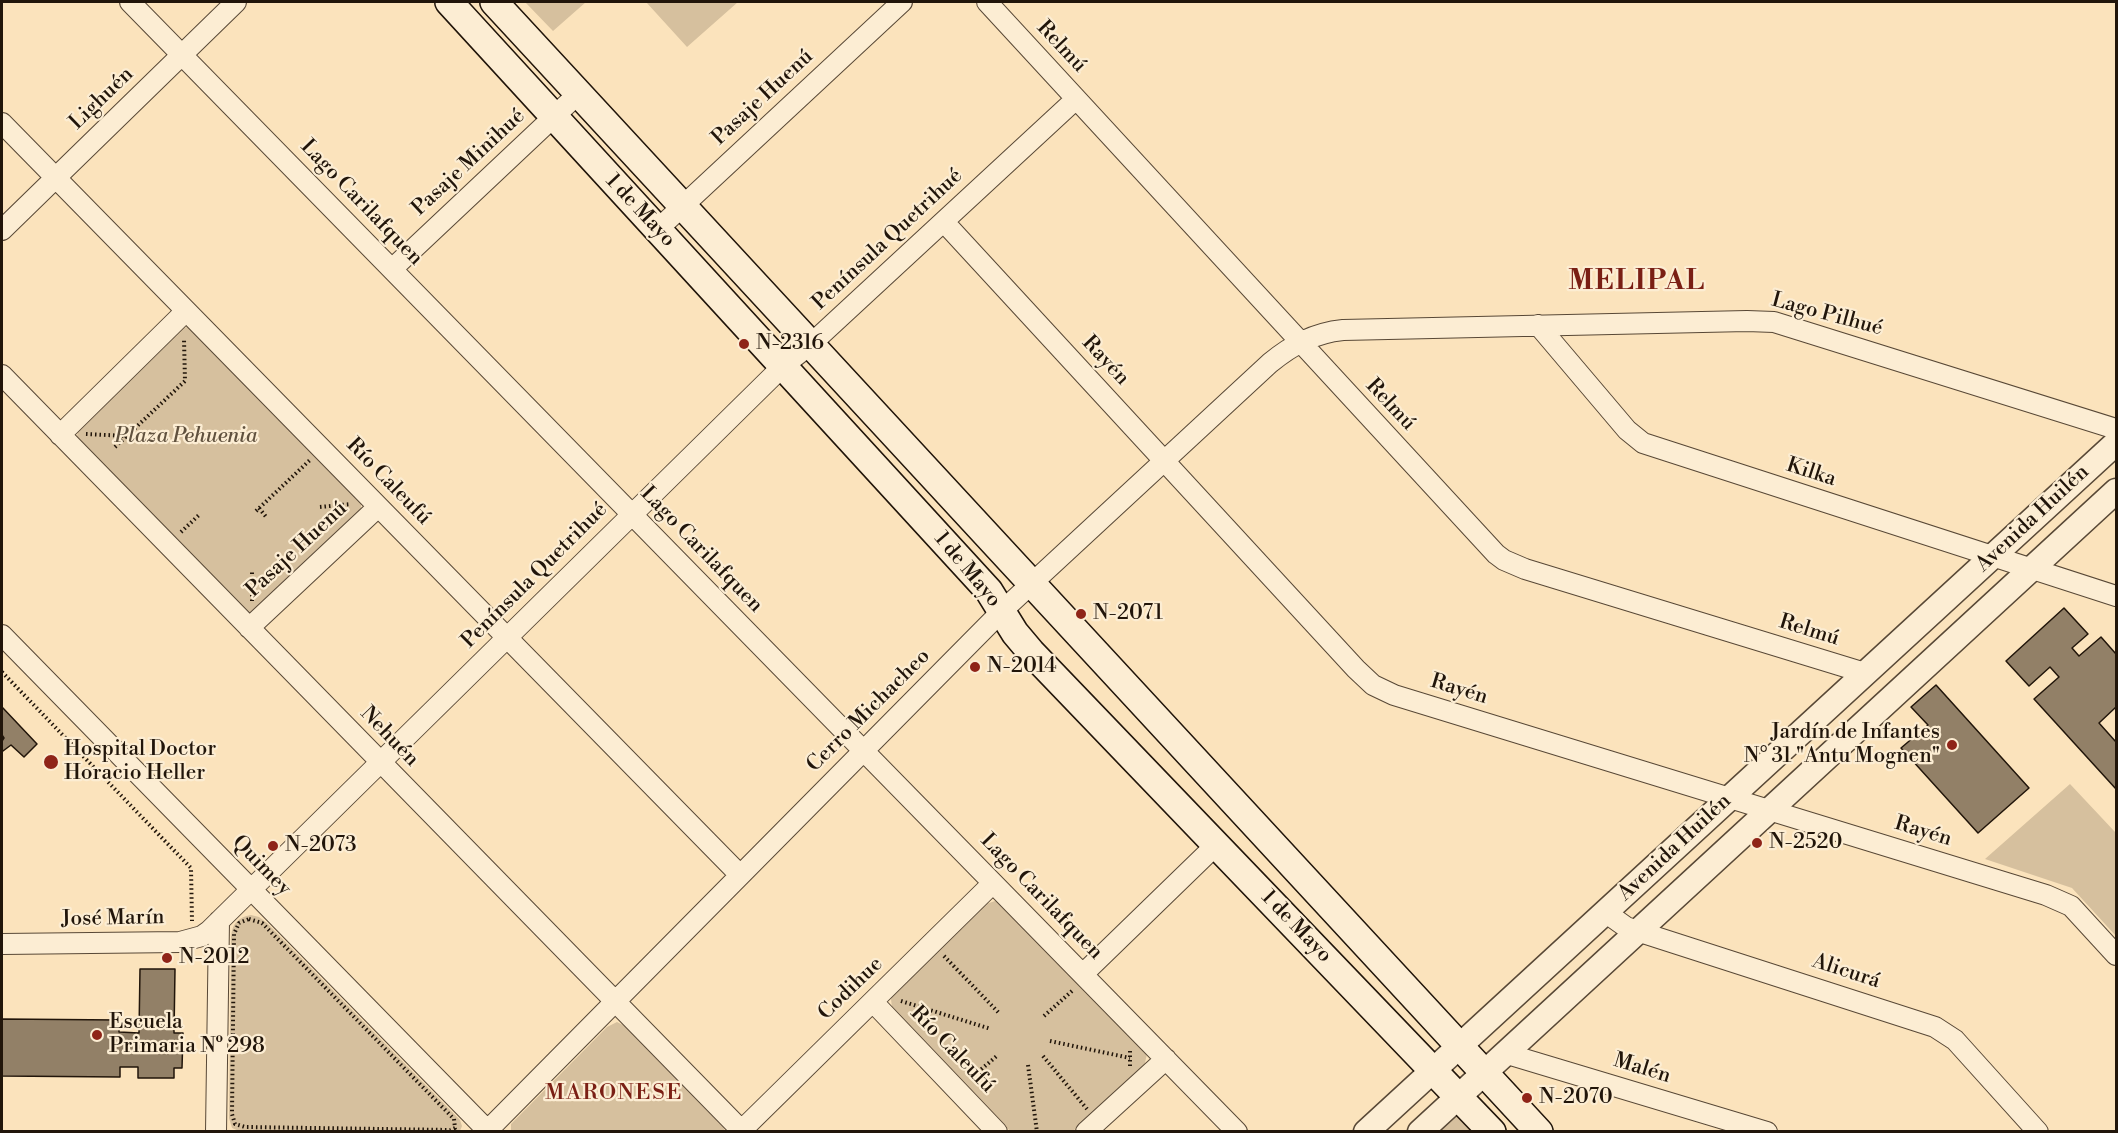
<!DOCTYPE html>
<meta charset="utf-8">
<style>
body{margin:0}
#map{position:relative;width:2118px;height:1133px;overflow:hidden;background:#fbe3bc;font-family:"Libre Bodoni",serif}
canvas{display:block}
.frame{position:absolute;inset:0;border:3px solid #21150a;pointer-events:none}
</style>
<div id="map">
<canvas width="2118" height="1133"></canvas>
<div class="frame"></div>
</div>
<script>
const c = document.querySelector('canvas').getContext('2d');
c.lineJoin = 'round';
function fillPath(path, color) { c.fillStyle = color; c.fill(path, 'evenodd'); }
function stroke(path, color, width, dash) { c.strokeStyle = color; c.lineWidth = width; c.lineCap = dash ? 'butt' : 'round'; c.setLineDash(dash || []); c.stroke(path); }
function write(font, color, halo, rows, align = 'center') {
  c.font = font + ' "Libre Bodoni",serif'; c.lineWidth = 4.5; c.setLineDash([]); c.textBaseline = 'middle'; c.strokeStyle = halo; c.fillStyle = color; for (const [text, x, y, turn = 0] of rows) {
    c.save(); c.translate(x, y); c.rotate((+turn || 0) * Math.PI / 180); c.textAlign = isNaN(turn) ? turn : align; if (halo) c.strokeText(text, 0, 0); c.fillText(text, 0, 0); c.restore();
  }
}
fillPath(new Path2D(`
 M506,2h8l107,117 -4,4z
 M525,2h61l-33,29z
 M646,2h92l-51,45z
 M188,327l6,3 167,174v6l-109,102h-6l-169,-175 1,-7 103,-102z
 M2070,784l46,49v103l-44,-48 -87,-29z
 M995,901l4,1 148,152 -3,13 -71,64h-63l-118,-123 -1,-9 5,-8 90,-87z
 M251,915l8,2 8,6 193,197 2,6 -2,5h-221l-7,-3 -3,-10 2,-181c1,-13 7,-20 20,-22z
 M617,1022l8,4 98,101 2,4h-214v-7l96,-97z
 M1456,1114l22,18h-47z`), '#d6c09e');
const building = new Path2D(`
 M2064,608l24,26 -16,14 7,8 22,-19 15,17v53l-17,16 17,19v47l-82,-90 25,-22 -9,-10 -21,19 -23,-25z
 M1936,685l93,103 -51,45 -77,-85 27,-23 -17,-18z
 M2,707l35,37 -13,13 -13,-12 -8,6 -1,-2v-8l2,-3 -2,-3z
 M140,969h35l-1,64h9l-1,35h-8v10h-36v-11h-18v10l-118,-1v-57l117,1v12l20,1z`);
fillPath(building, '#928067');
stroke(building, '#21150a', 1.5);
const minor = new Path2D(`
 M130,2l1107,1130
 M987,2l509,552 8,6 21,9 340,104
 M2,123l738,752
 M944,222l412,447 17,16 21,10 652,200 25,11 45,49
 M658,229l244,-227
 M2,230l234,-228
 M392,269l187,-176
 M1538,325l89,105 16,13 473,153
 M2,375l741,757
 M60,435l126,-124
 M249,628l129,-121
 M2,635l485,495
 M1605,912l21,15 11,4 298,96 20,13 83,92
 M2,944l178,-2 22,-6 7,-5 574,-565 28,-22 265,-245
 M1083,974l134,-130
 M873,1002l124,130
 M1504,1053l263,79
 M742,1130l251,-247
 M216,1132l3,-211
 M486,1132l516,-521 268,-248c22,-18 44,-30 73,-33l404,-9 27,1 342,107
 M1086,1132l80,-73`);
const tertiary = new Path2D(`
 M1366,1132l750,-689
 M1420,1132l696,-641`);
const secondary = new Path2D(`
 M449,2l540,589 26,42 16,19 461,480
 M494,2l1045,1130`);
stroke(minor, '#584836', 22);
stroke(tertiary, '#584836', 27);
stroke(secondary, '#21150a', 30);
stroke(new Path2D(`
 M86,434l41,2
 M115,447l70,-66 -1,-42
 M320,507l31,-3
 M259,508l8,10
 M256,511l54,-51
 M181,532l19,-18
 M252,601v-30
 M2,672l189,196 1,53
 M249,919l13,4 192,196 1,9 -5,2 -205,-3 -10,-3 -3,-10 2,-180 5,-11z
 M944,956l56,58
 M901,1001l90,28
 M1044,1016l28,-25
 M1050,1041l80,17
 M1043,1056l44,53
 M1028,1065l9,67
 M1130,1066v-16
 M971,1078l27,-23`), '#21150a', 4, [1.5, 3]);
stroke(minor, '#fcedd3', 20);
stroke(tertiary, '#fcedd3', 24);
stroke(secondary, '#fcedd3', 27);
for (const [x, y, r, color] of [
 [744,344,6,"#8f2418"],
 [1081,614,6,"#8f2418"],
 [975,667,6,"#8f2418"],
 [1952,745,6,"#8f2418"],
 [51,762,8,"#8f2418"],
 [1757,843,6,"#8f2418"],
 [273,846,6,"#8f2418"],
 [167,958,6,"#8f2418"],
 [97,1035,6,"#8f2418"],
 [1527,1098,6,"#8f2418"]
]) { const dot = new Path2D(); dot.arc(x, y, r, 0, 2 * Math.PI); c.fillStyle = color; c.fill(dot); stroke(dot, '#fcedd3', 2); }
write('21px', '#21150a', '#fcedd3', [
 ["Relmú",1061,47,47],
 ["Pasaje Huenú",763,98,-43],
 ["Lighuén",102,99,-44],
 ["Pasaje Minihué",469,163,-43],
 ["Lago Carilafquen",361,203,46],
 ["1 de Mayo",640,211,47],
 ["Península Quetrihué",888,240,-43],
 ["Lago Pilhué",1827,315,15],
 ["Rayén",1105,361,47],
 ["Relmú",1390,405,47],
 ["Kilka",1811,473,18],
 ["Río Caleufú",388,482,46],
 ["Avenida Huilén",2033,519,-43],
 ["Pasaje Huenú",297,550,-43],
 ["Lago Carilafquen",701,550,46],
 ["1 de Mayo",967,570,50],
 ["Península Quetrihué",535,576,-45],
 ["Relmú",1809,631,17],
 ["Rayén",1459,690,17],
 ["Cerro Michacheo",869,711,-45],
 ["Nehuén",389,737,46],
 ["Rayén",1923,832,17],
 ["Avenida Huilén",1675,848,-43],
 ["Quimey",261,866,46],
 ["Lago Carilafquen",1041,897,46],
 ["José Marín",113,919,-1],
 ["1 de Mayo",1296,927,46],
 ["Alicurá",1846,972,18],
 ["Codihue",851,989,-44],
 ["Río Caleufú",952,1050,46],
 ["Malén",1642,1069,17]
]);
write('21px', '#21150a', '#fcedd3', [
 ["N-2316",756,344],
 ["N-2071",1093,614],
 ["N-2014",987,667],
 ["Jardín de Infantes",1940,733,"right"],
 ["N° 31 \"Antu Mognen\"",1940,757,"right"],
 ["Hospital Doctor",64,750],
 ["Horacio Heller",64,774],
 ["N-2520",1769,843],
 ["N-2073",285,846],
 ["N-2012",179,958],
 ["Escuela",109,1023],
 ["Primaria Nº 298",109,1047],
 ["N-2070",1539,1098]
], 'left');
write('italic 21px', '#60513e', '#fcedd3', [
 ["Plaza Pehuenia",186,437]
]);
c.letterSpacing = '1.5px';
write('22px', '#7a1f14', '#fcedd3', [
 ["MARONESE",614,1094]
]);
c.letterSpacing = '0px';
c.letterSpacing = '1.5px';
write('bold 27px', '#7a1f14', '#fcedd3', [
 ["MELIPAL",1637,283]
]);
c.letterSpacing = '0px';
</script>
